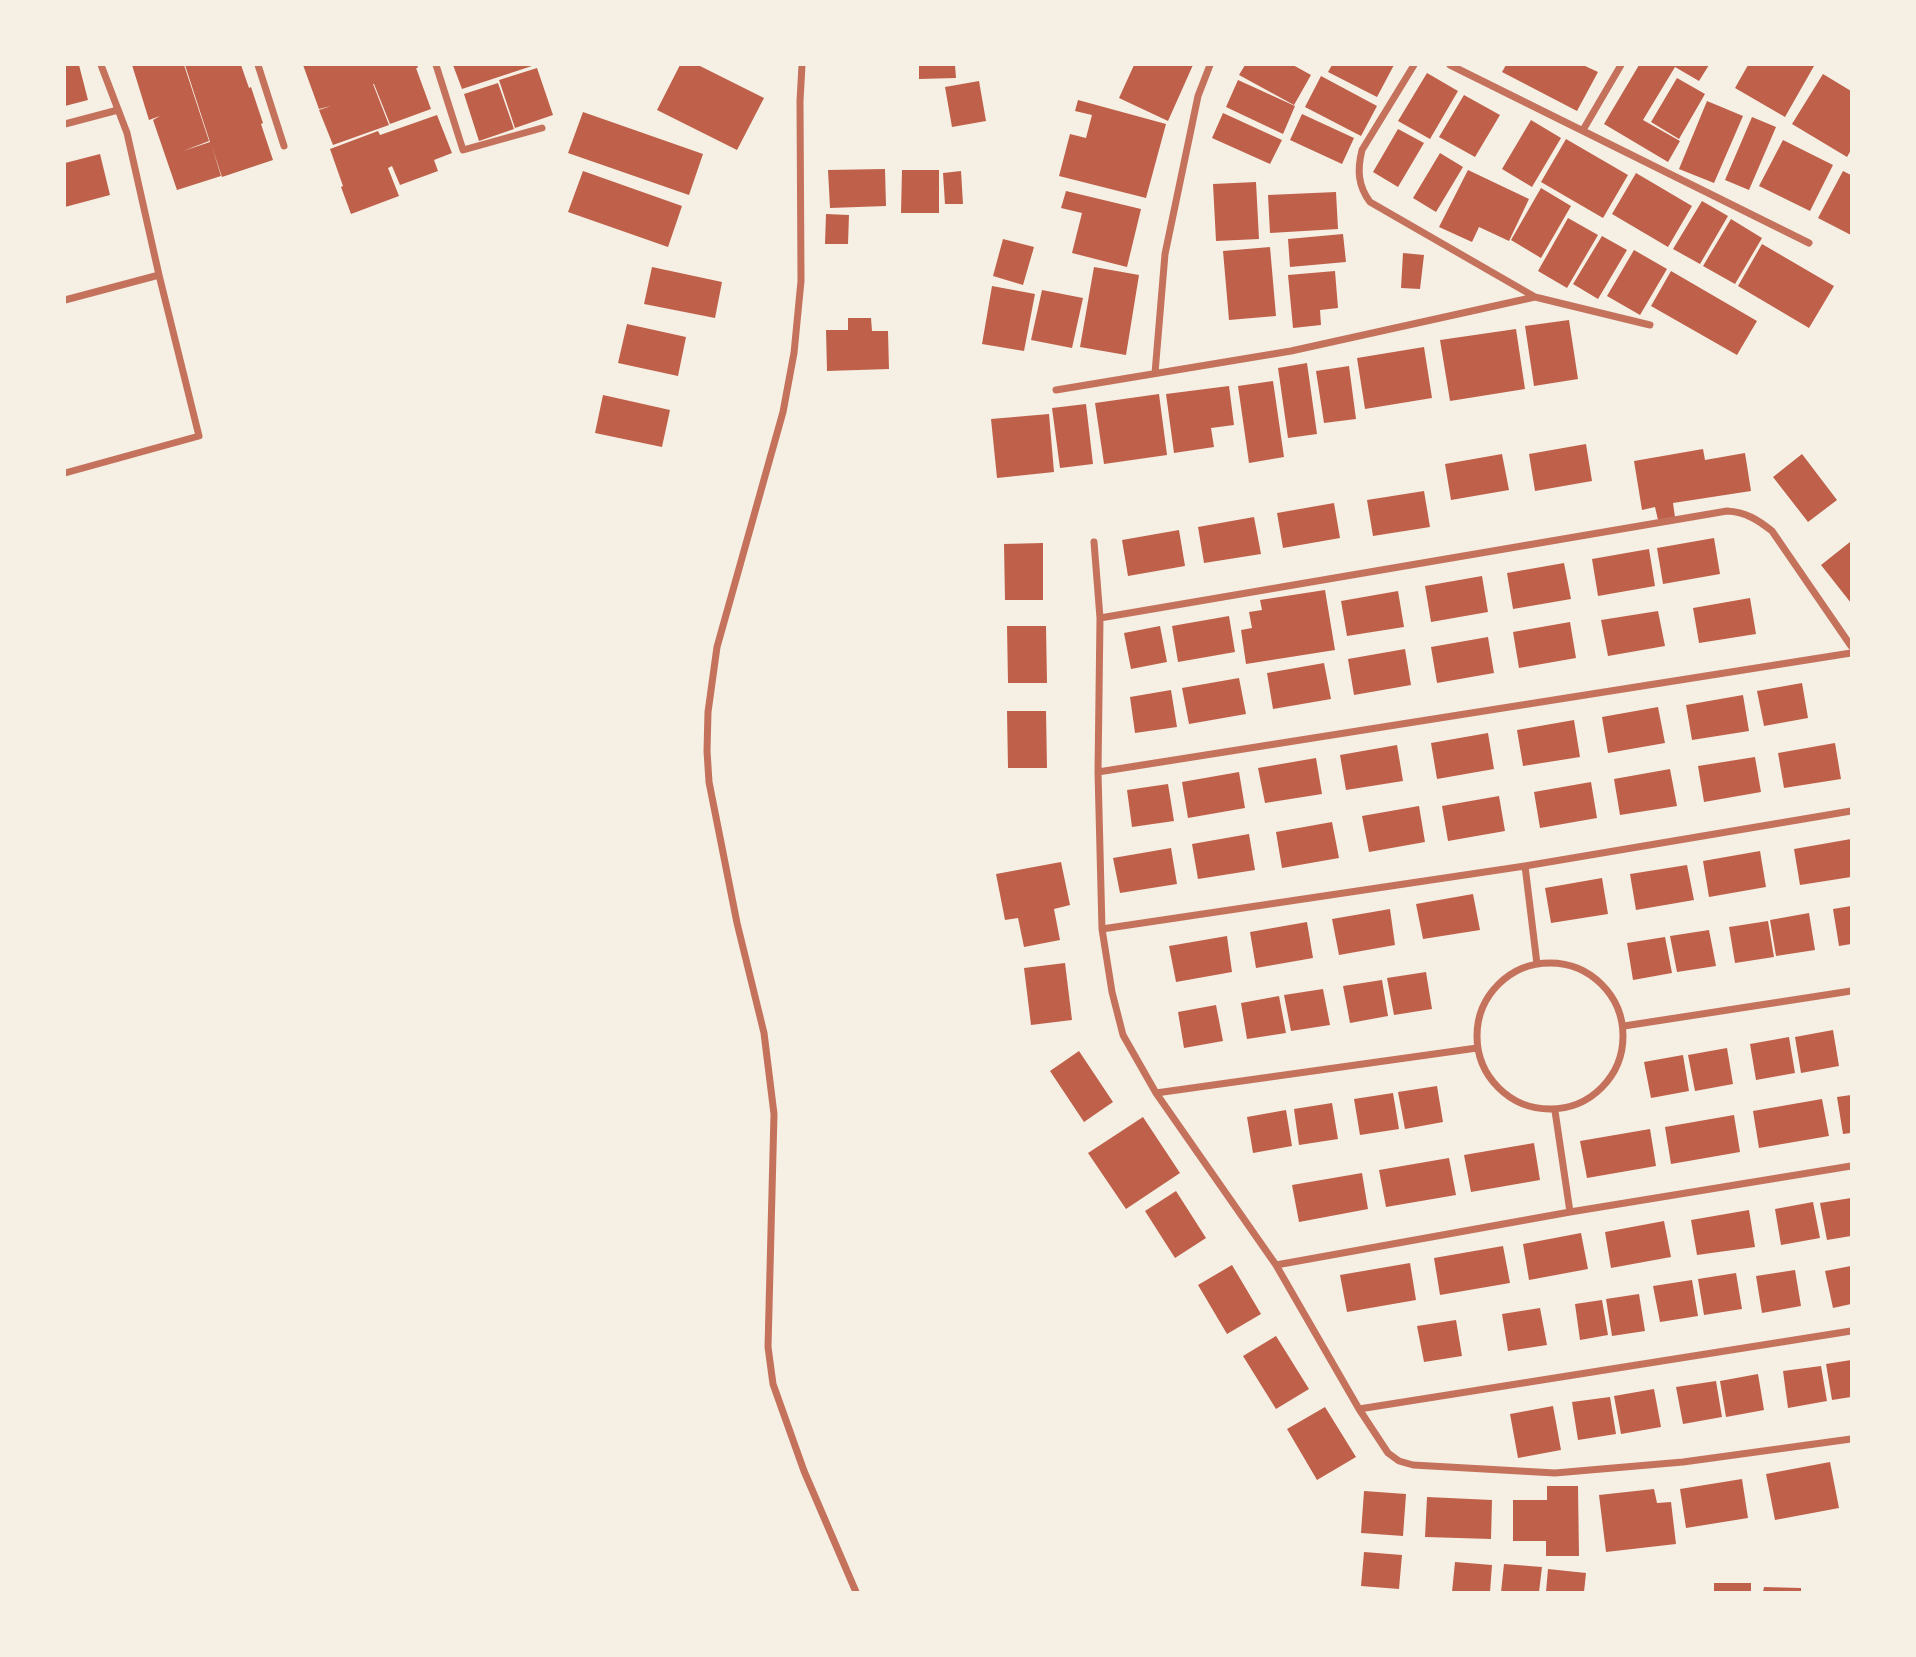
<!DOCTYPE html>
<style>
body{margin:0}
#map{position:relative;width:1916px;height:1657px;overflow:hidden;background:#f6efe4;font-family:Helvetica,sans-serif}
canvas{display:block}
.frame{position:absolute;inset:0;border:66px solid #f6efe4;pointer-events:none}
</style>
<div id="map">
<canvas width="1916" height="1657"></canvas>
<div class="frame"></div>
</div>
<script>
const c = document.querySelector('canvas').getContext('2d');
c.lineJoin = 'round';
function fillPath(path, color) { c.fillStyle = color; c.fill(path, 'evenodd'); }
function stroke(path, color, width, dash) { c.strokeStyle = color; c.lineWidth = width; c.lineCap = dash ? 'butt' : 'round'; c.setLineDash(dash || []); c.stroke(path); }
fillPath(new Path2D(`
 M65,65h14l9,35 -23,6z
 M132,65h52l25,76 -26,10 27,-9 -25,-77h56l8,23 2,-1 12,36 -2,1 12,36 -51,17 -10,-30 9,29 -44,14 -24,-70 7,-4 -11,4z
 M303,65h114l1,3h-2l15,41 -41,15 -16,-40h-1l16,41 -56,20 -14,-35 12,-4 -12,3z
 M453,65h82l-73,24z
 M680,65h18l66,33 -27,52 -80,-40z
 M919,65h36l1,13 -37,1z
 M1134,65h59l-25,56 -49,-23z
 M1245,65h48l18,10 -17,30 -55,-30z
 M1332,65h62l-17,32 -49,-25z
 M1506,65h77l15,7 -21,39 -75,-39z
 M1639,65h70l-10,16 -24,-14 -32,53 37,21 -12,21 -64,-38z
 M1748,65h63l3,1 -29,51 -50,-29z
 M537,68l16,47 -38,13 -16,-48z
 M1427,73l31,18 -28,48 -32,-18z
 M1823,74l28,17v59l-4,7 -55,-33z
 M1321,76l56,30 -16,30 -56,-29z
 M1677,78l28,16 -26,45 -28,-17z
 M1238,80l57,26 -12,28 -57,-27z
 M979,81l7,40 -34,6 -7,-40z
 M498,83l16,46 -35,12 -15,-47z
 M1464,95l36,20 -25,42 -36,-20z
 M1078,100l88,24 -20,74 -87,-22 11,-42 16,4 6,-23 -17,-4z
 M1707,101l36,15 -29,67 -35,-14z
 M583,112l120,42 -14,41 -121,-42z
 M1223,113l59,27 -12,24 -58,-26z
 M1302,114l52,24 -12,26 -52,-24z
 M437,115l15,38 -18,7 4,11 -38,14 -8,-19 -4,2 11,28 -48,18 -10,-27 2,-1 -13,-37 48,-18 2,4z
 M1752,117l24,10 -27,63 -24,-10z
 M1531,120l30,18 -29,49 -30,-18z
 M1398,129l26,14 -26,44 -25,-15z
 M1566,139l62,36 -25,43 -62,-36z
 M1783,140l50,25 -23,46 -51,-25z
 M1440,153l23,14 -27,45 -23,-14z
 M100,154l10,41 -45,12v-44z
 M885,169l1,37 -56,2 -2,-38z
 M902,170h37v43h-38z
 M1468,170l61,29 -20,42 -30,-14 -7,15 -33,-15z
 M583,171l99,35 -14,41 -100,-35z
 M961,171l2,33h-18l-2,-31z
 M1843,171l8,4v60l-33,-17z
 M1636,173l56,33 -24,41 -56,-33z
 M1256,182l3,57 -43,2 -3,-57z
 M1541,188l30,18 -30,52 -30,-18z
 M1066,191l75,18 -14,58 -55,-14 10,-40 -21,-5z
 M1336,192l2,37 -68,4 -2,-38z
 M1702,201l26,15 -28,48 -27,-15z
 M826,214l23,1 -1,29h-23z
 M1568,218l30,17 -31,53 -29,-17z
 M1731,219l31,19 -27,46 -32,-18z
 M1343,234l3,28 -56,5 -2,-28z
 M1602,236l25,14 -29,49 -25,-15z
 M1003,239l31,8 -11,38 -30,-9z
 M1762,244l72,42 -25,42 -71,-42z
 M1270,247l6,69 -47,4 -6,-69z
 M1634,250l33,19 -27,46 -33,-19z
 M1403,253l21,2 -4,34 -19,-1z
 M652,267l70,15 -7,36 -71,-14z
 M1094,267l45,8 -13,80 -46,-8z
 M1335,271l3,37 -18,2 1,15 -28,3 -5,-53z
 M1671,271l86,50 -20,34 -86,-49z
 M992,286l43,8 -11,57 -42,-7z
 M1042,290l41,8 -11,50 -41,-8z
 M848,318h23l1,13h16l1,38 -62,2 -1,-41h22z
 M1569,320l9,59 -44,7 -9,-60z
 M627,324l59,13 -8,39 -60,-13z
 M1516,329l9,60 -75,12 -10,-61z
 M1424,347l8,51 -67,11 -8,-51z
 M1307,363l10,71 -29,4 -10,-70z
 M1349,366l7,53 -32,4 -8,-52z
 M1273,381l11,76 -35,6 -11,-77z
 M1229,386l5,39 -23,3 3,19 -40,6 -8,-59z
 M1159,394l8,61 -63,9 -9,-61z
 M603,395l67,15 -8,37 -67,-14z
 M1086,404l7,60 -33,4 -8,-60z
 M1049,414l5,58 -57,6 -6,-59z
 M1586,444l6,37 -57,10 -6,-37z
 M1703,449l2,11 40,-7 6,38 -78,12 2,14 -17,3 -3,-13 -13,3 -8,-49z
 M1502,454l7,36 -58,10 -6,-36z
 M1802,454l35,46 -29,22 -35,-45z
 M1424,491l6,36 -57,9 -6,-36z
 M1334,503l6,35 -57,10 -6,-35z
 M1254,517l7,37 -57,9 -6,-36z
 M1179,530l6,36 -57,10 -6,-36z
 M1714,538l6,36 -57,10 -6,-36z
 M1850,542l1,1v60l-30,-38z
 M1043,543v57h-38l-1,-56z
 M1649,549l6,37 -57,10 -6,-37z
 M1564,563l7,36 -58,10 -6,-36z
 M1482,576l6,36 -57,10 -6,-36z
 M1325,590l10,60 -89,14 -5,-34 11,-2 -3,-16 13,-2 -2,-10z
 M1398,591l6,36 -57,9 -6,-35z
 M1750,598l6,36 -57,9 -6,-35z
 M1658,611l7,35 -57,10 -7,-36z
 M1229,616l6,36 -57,10 -6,-36z
 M1570,622l6,36 -57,10 -6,-36z
 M1007,626h39l1,57h-39z
 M1160,626l7,36 -36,7 -7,-36z
 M1488,637l6,36 -57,10 -6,-36z
 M1405,649l6,36 -57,10 -6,-36z
 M1324,663l7,36 -58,10 -6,-36z
 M1239,678l7,36 -57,10 -7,-36z
 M1802,683l6,35 -44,8 -7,-35z
 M1171,690l6,37 -42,6 -5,-36z
 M1743,695l6,36 -57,9 -6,-35z
 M1658,707l7,36 -57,10 -6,-36z
 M1007,711h39l1,57h-39z
 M1574,720l6,37 -57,9 -6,-36z
 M1488,733l6,36 -57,10 -6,-36z
 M1835,743l6,36 -57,9 -6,-35z
 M1397,745l6,36 -57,9 -6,-35z
 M1755,757l6,35 -57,10 -6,-36z
 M1316,758l6,36 -57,9 -7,-35z
 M1670,769l7,37 -57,9 -6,-36z
 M1239,772l6,36 -57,10 -6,-36z
 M1591,782l6,36 -57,10 -6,-36z
 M1168,784l6,37 -42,6 -5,-37z
 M1499,796l6,35 -57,10 -6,-35z
 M1419,806l6,36 -56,10 -7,-36z
 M1332,822l7,36 -57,10 -6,-36z
 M1249,834l6,36 -57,9 -6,-35z
 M1851,839v38l-51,8 -6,-36z
 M1171,848l6,36 -57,9 -7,-35z
 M1760,851l6,36 -57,10 -6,-36z
 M1061,862l9,43 -16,4 6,31 -36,7 -6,-29 -13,2 -9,-46z
 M1687,865l7,35 -58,10 -6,-36z
 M1602,878l6,36 -57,9 -6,-35z
 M1473,894l7,36 -57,9 -7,-35z
 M1851,906v38l-12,2 -6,-37z
 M1390,909l5,36 -56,10 -7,-36z
 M1809,913l6,37 -39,6 -6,-36z
 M1768,921l6,36 -39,6 -6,-36z
 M1307,922l6,36 -57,10 -6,-36z
 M1709,930l7,36 -39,6 -7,-36z
 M1227,936l5,36 -56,10 -7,-36z
 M1665,937l7,36 -39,7 -6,-37z
 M1065,963l7,57 -41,5 -7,-57z
 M1426,972l6,37 -38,6 -7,-37z
 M1382,980l6,36 -38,7 -7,-37z
 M1323,989l7,36 -39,6 -7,-36z
 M1279,996l7,37 -39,6 -6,-36z
 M1216,1005l7,36 -39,7 -6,-36z
 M1833,1030l6,36 -38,7 -6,-36z
 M1789,1037l6,36 -39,7 -6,-36z
 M1727,1048l6,36 -38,7 -7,-36z
 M1079,1051l34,51 -29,20 -34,-51z
 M1683,1055l6,36 -38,7 -7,-36z
 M1437,1086l6,36 -38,7 -7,-37z
 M1393,1093l6,36 -39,6 -6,-36z
 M1851,1095v38l-8,1 -6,-37z
 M1822,1099l7,37 -70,12 -6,-37z
 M1332,1103l6,36 -39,6 -5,-36z
 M1286,1110l6,36 -39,7 -6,-36z
 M1734,1115l6,37 -69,12 -6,-37z
 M1143,1117l37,56 -54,36 -38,-56z
 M1650,1129l6,37 -69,12 -7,-37z
 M1534,1143l6,37 -69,12 -7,-37z
 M1449,1158l7,37 -70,12 -7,-37z
 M1362,1173l6,36 -69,13 -7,-37z
 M1176,1191l30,47 -31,20 -30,-47z
 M1851,1198v38l-24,4 -7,-37z
 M1813,1202l7,36 -39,7 -6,-36z
 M1749,1210l6,37 -58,8 -6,-35z
 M1664,1221l7,36 -60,11 -6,-36z
 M1581,1233l7,36 -59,11 -6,-36z
 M1503,1246l7,37 -70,12 -6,-37z
 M1410,1263l6,37 -69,12 -7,-37z
 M1232,1265l29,49 -34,20 -29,-49z
 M1851,1266v38l-18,4 -8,-37z
 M1795,1270l6,36 -39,7 -6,-37z
 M1736,1273l6,36 -38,6 -6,-36z
 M1692,1280l6,36 -38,6 -7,-36z
 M1639,1294l6,37 -33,5 -6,-37z
 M1602,1300l6,35 -28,5 -5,-36z
 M1540,1308l7,37 -39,6 -6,-37z
 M1456,1320l6,36 -38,6 -7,-36z
 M1276,1336l33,53 -33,20 -33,-53z
 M1851,1360v37l-19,3 -6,-36z
 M1821,1366l6,35 -39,7 -5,-37z
 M1758,1374l6,36 -38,7 -6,-36z
 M1716,1381l6,36 -39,7 -7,-37z
 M1654,1389l7,38 -40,7 -7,-38z
 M1610,1397l6,37 -38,6 -6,-38z
 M1553,1406l8,44 -43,8 -8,-44z
 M1325,1407l31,50 -39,23 -30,-51z
 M1830,1462l9,46 -64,12 -9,-46z
 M1742,1479l6,39 -62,10 -6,-39z
 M1547,1486h31l1,70h-33v-15h-33v-41h34z
 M1654,1489l3,14 14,-1 5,42 -70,8 -7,-57z
 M1364,1491l42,3 -3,42 -42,-3z
 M1427,1497l65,3 -1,39 -66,-2z
 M1364,1552l38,3 -3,34 -38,-3z
 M1455,1562l37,3 -2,27h-38z
 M1504,1564l38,3 -3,25h-38z
 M1548,1569l38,4 -2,19h-38z
 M1714,1583h37v9h-37z
 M1764,1587l37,1v4h-38z`), '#bf614a');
stroke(new Path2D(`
 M258,65l26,81
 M436,65l27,85 79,-22
 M802,65l-2,36 1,180 -7,72 -11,59 -66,235 -9,65 -1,39 2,31 28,141 27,110 10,81 -6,233 5,37 31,87 52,121
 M1414,65l-52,85c-5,20 -4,36 8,52l165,95 115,28
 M1450,65l359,178
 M65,124l53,-14
 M1583,130l38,-65
 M65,300l94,-25 -32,-142 -26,-68
 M1155,373l10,-119 33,-158 12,-31
 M1056,390l235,-39 244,-54
 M65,473l134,-37 -40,-161
 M1094,542l6,76 -2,154 4,157 10,63 11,43 33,58 120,172 83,144 29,44 11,8 14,4 142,8 128,-11 168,-23
 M1100,618l627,-107c19,1 31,9 45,20l79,115
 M1098,772l753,-119
 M1525,866l12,98
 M1102,929l423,-63 326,-55
 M1477 1036a73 73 0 1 1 146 0a73 73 0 1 1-146 0Z
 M1624,1026l227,-35
 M1156,1093l321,-45
 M1555,1111l15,101
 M1276,1265l294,-53 281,-46
 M1359,1409l492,-78`), '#c5725c', 7);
</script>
